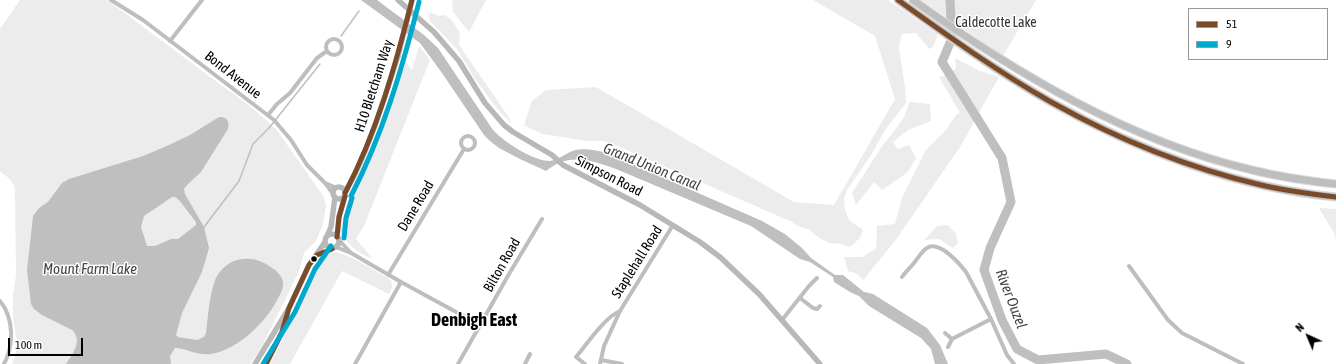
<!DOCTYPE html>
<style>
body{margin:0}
#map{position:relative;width:1336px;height:364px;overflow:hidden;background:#fff;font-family:"Asap Condensed",sans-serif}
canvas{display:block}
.legend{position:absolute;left:1188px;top:8px;width:140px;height:52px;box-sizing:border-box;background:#fff;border:1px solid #999;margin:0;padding:5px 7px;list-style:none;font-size:12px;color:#000}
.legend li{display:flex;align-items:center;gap:8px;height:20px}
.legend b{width:20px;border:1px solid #999}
.north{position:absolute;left:1288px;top:316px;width:40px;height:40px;-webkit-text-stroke:3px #fff;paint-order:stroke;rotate:316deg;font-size:11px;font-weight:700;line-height:16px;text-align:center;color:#000}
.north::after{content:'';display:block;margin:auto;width:14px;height:18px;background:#000;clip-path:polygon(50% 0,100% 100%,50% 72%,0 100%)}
.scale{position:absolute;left:8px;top:338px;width:75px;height:18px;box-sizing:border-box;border:2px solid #000;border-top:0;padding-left:5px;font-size:12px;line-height:14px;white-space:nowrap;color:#000;-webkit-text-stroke:3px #fff;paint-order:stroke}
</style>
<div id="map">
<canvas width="1336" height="364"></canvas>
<ul class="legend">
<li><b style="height:5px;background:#7a4b2a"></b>51</li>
<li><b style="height:5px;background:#00a9ce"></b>9</li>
</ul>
<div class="north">N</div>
<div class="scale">100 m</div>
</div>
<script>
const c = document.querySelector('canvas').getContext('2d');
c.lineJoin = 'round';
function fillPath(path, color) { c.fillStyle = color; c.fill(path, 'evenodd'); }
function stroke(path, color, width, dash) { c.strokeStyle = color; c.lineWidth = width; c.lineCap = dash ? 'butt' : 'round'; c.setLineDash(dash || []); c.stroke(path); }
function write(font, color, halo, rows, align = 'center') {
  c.font = font + ' "Asap Condensed",sans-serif'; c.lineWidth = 3; c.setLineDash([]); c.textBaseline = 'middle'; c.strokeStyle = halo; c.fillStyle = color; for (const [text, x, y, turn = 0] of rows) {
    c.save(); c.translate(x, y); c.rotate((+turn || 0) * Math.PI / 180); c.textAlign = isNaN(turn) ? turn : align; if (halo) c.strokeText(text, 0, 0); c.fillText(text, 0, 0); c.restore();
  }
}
fillPath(new Path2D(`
 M20,0h87l110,82 33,24 26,23 48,68 2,9 -3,18 -7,17 -12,12 -5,18 -13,27 -26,52 -10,14h-238l4,-10 1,-11 -4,-26v-21l3,-21 -1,-85c0,-8 -9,-14 -15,-19v-142z
 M452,0h34l-17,32 -16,-20z
 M813,0h75l49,34v3l-4,10 -4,2 -13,-16 -14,1 -3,13 6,40 1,16 -21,27 -14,25 -24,35 -3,8 1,12 4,10 14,10 -3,8 -10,9 -9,-3 -12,-1 -11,-6 -10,-8 -10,-3 -6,-4 -32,-14 -140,-61 -16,-6h-16l-46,-7 -18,-9 8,-24 14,-11 50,-3 198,115 40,3 61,-106 -20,-63z
 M921,0h115l-33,56z
 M429,12l10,4 5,-1 7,4 9,14 -1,12 49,71 4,8 -13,-13 -24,-32 -18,-30 -28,-29z
 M419,46l11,14 -66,166 -8,13 17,20c-16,-7 -23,-12 -33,-27l7,-29 23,-48 33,-97 9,12z
 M955,58l25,13 19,6 -39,70 -65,94 -32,39 -6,-6 -9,-3 -4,-14h18l14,-8 1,-23 18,-2 7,-26 24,-48 19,-19 11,-16 4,-2 -21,-36 5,-1 12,-8z
 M910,102l20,2 1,17 -23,9 -15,12 5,7 11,-4 7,13 -8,14 -26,18 -8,-8 -18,23 -4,-12 28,-44 23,-30z
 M1319,208l17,1v33l-1,-7z
 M948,225l8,9 2,9 -5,5 -14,-9 -15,1 13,-14z
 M329,252c18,-1 46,19 62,28l1,8 -3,6 -47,-23 -52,93h-20l13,-26 16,-40 12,-21 4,-12 5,-7z`), '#ececec');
fillPath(new Path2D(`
 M361,0h16l47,35 14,13 8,12 47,70c11,12 40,31 57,31 7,-1 14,-6 20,-9 11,-5 25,-2 37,1l155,68 23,13 17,14 9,10 24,17h8l21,17 9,2 54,34 13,17 8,19h-13l-4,-15 -10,-11 -52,-32 -10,-10 -9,-4 -16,-10 -1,-5 -23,-15 -10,-3 -49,-33 -135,-57c-24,-9 -48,-17 -70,2l-26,-12 -21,-11 -9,-7 -6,-6 -42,-62 -22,-30z
 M219,117c8,-1 11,5 9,12l-27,43 -14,13 -3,4 1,5 19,33 5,21 -7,24 -20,41 -6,22 2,2 19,3 7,-3 2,-4c2,-16 4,-44 11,-57 12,-21 38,-22 55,-8 5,3 10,8 11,14 1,7 -4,14 -7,20 -12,22 -39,48 -65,52 -15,2 -24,-6 -36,-6l-5,8 1,8h-105c7,-10 17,-24 6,-34l-30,-15 -8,-6 -3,-5 -4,-34 6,-54 6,-8 9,-6 14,-19 7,-4 74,-23 26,-11 21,-10zM172,197h3l4,3 17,22v3l-18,14h-7l-16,7h-8l-6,-19 3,-11z`), '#bfbfbf');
stroke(new Path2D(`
 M341,36l18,-25
 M204,227l35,-46 14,-37 16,-16 51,-64`), '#bfbfbf', 1.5);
stroke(new Path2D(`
 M950,0l2,38 -10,24 60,96 9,44 -21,46 -6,22 18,50 15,29 21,11 68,-6 21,10`), '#bfbfbf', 9);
const highway = new Path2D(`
 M898,0c50,36 100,72 153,102 86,48 186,86 285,95
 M913,0c102,73 216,141 339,170 28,7 56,11 84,14`);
stroke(highway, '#dbdbdb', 9);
stroke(new Path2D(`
 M111,0l32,20 131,100 17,20 16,25 18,18 9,12
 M326 47a8 8 0 1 1 16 0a8 8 0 1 1-16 0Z
 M170,41l32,-41
 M268,115l9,-11 13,-11 27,-35 10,-7
 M461 143a7 7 0 1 1 14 0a7 7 0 1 1-14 0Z
 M325,183l12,5
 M336,247l15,6 -12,-13
 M351,253l50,29 79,43
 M1129,266l39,54 14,13 61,31
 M388,275l76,-126
 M902,277c4,-6 8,-9 12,-14 4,-5 8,-12 13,-15 12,-8 32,15 39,24l25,47 16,36 7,9
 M800,298l13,10 4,1 3,-3
 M0,301c14,17 14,44 4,63
 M782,320l27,-34 8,-8
 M945,333l7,6 -4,8
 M952,339l39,-20
 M601,360l21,4
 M355,364l46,-82
 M458,364l51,-90 33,-55
 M525,364l5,-10
 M585,364l-9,-7c11,-13 29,-40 44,-46
 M600,364l4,-18 16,-35 53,-86`), '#bebebe', 4);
stroke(new Path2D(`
 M398,0l36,32 25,29 26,42 19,22 9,7 39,23 11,10 77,40 60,37 20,15 39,37 61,70
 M333 193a6 6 0 1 1 12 0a6 6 0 1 1-12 0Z
 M345,193c24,-43 38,-91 53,-137
 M325 241a7 7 0 1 1 14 0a7 7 0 1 1-14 0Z
 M327,236l4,-9 4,-30
 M337,237l2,-20 6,-21
 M255,364l34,-56 20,-43 16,-23
 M266,364l16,-32 5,-16`), '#b8b8b8', 5.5);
stroke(highway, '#bebebe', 7);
stroke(new Path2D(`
 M398,56l14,-56`), '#b8b8b8', 5.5);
stroke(new Path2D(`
 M898,0c50,36 100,72 153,102 66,37 137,66 210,83 25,6 50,9 75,12
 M345,193c32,-61 50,-126 67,-193
 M337,237l2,-20 6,-21
 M266,364l16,-32 7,-24 20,-43 8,-10 15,-6`), '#7a4b2a', 5);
stroke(new Path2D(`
 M351,196c32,-62 51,-127 68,-194
 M344,238l2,-20 6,-20
 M263,364l32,-52 20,-43 16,-23`), '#00a9ce', 5);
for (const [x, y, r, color] of [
 [314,259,3.5,"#000"]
]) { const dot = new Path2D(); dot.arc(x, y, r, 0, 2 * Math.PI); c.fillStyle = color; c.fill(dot); stroke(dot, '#fff', 1.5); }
write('14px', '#333', '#fff', [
 ["Caldecotte Lake",996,23]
]);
write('14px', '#000', '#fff', [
 ["Bond Avenue",233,75,38],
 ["H10 Bletcham Way",374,86,-72],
 ["Simpson Road",609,176,27],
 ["Dane Road",416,206,-59],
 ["Staplehall Road",637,262,-58],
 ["Bilton Road",502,265,-60]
]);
write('italic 15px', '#444', '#fff', [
 ["Grand Union Canal",652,167,22],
 ["Mount Farm Lake",90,269],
 ["River Ouzel",1011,299,69]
]);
write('bold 18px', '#000', '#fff', [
 ["Denbigh East",474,320]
]);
</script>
